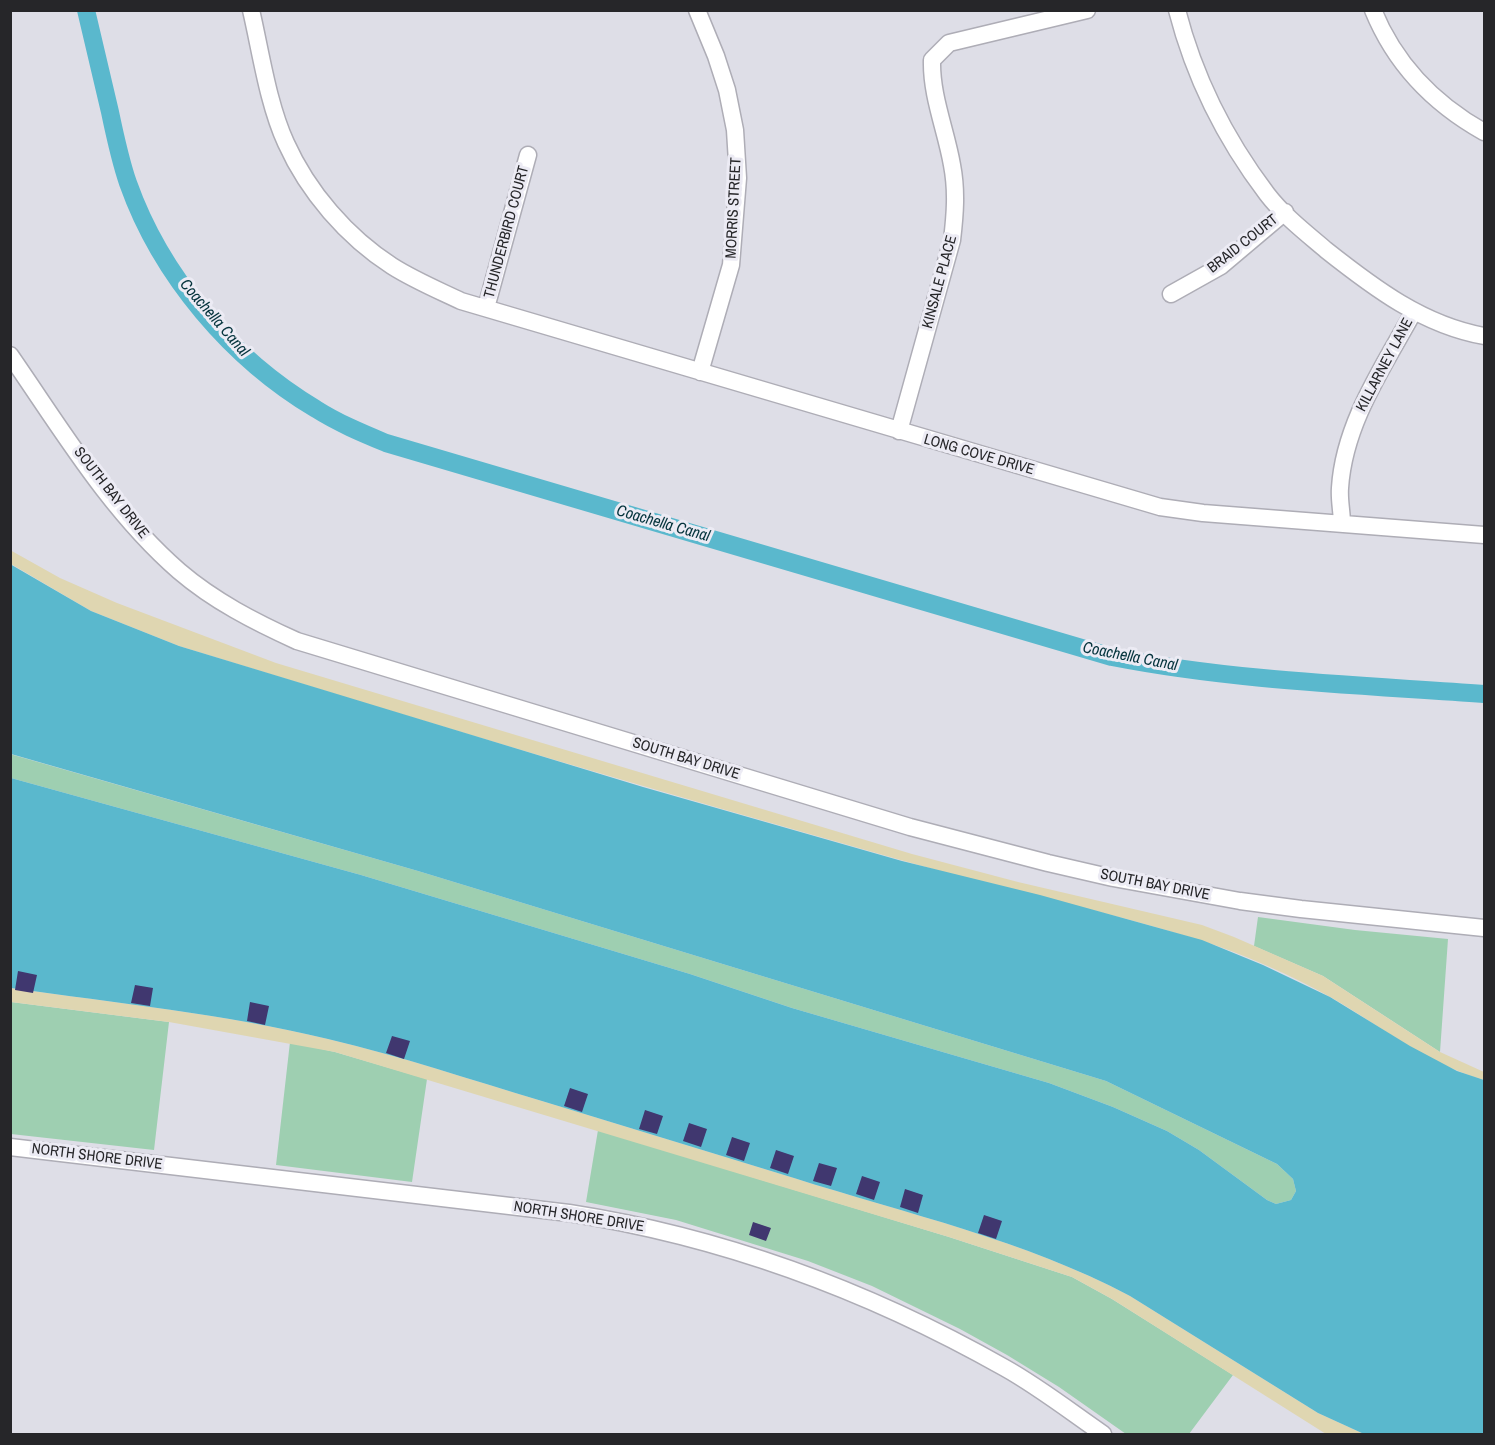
<!DOCTYPE html>
<style>
body{margin:0}
#map{position:relative;width:1495px;height:1445px;overflow:hidden;background:#dedee7;font-family:"Archivo Narrow",sans-serif}
canvas{display:block}
.frame{position:absolute;inset:0;border:12px solid #262629;pointer-events:none}
</style>
<div id="map">
<canvas width="1495" height="1445"></canvas>
<div class="frame"></div>
</div>
<script>
const c = document.querySelector('canvas').getContext('2d');
c.lineJoin = 'round';
function fillPath(path, color) { c.fillStyle = color; c.fill(path, 'evenodd'); }
function stroke(path, color, width, dash) { c.strokeStyle = color; c.lineWidth = width; c.lineCap = dash ? 'butt' : 'round'; c.setLineDash(dash || []); c.stroke(path); }
function write(font, color, halo, rows, align = 'center') {
  c.font = font + ' "Archivo Narrow",sans-serif'; c.lineWidth = 6; c.setLineDash([]); c.textBaseline = 'middle'; c.strokeStyle = halo; c.fillStyle = color; for (const [text, x, y, turn = 0] of rows) {
    c.save(); c.translate(x, y); c.rotate((+turn || 0) * Math.PI / 180); c.textAlign = isNaN(turn) ? turn : align; if (halo) c.strokeText(text, 0, 0); c.fillText(text, 0, 0); c.restore();
  }
}
fillPath(new Path2D(`
 M10,754l408,117 688,210 171,83 16,15 3,12 -5,9 -15,4 -9,-4 -68,-50 -32,-19 -54,-24 -64,-24 -257,-75 -102,-34 -329,-99 -350,-97z
 M1258,917l97,13 93,9 -8,113 -117,-76 -69,-30z
 M11,1002l158,20 -15,128 -143,-16z
 M290,1042l45,10 92,27 -15,103 -136,-17z
 M598,1130l351,107 123,40 40,22 121,76 -44,59h-63l-67,-47 -52,-32 -47,-26 -88,-43 -64,-25 -132,-41 -90,-18z`), '#9ecfb1');
fillPath(new Path2D(`
 M10,550l50,28 57,25 159,60 636,191 106,28 184,43 32,12 89,39 117,76 44,20v8c-55,-15 -102,-53 -152,-82 -41,-23 -88,-44 -133,-58 -100,-31 -202,-52 -302,-81 -240,-68 -480,-139 -718,-213l-88,-35 -80,-47z
 M11,988c106,15 213,26 317,51 73,17 143,41 214,62 84,26 168,51 252,77 113,36 231,62 336,118l188,117 46,21h-38l-214,-135 -40,-22 -123,-40 -614,-185 -166,-30 -158,-20z`), '#dfd6b1');
fillPath(new Path2D(`
 M10,564l81,47 88,35 464,141 259,74 138,34 162,45 61,25 67,32 80,49 47,25 27,9v354h-120l-46,-21 -188,-117c-105,-56 -223,-82 -336,-118 -84,-26 -168,-51 -252,-77 -71,-21 -141,-45 -214,-62 -104,-25 -211,-36 -317,-51v-210l350,97 329,99 102,34 257,75 64,24 54,24 32,19 68,50 9,4 15,-4 5,-9 -3,-12 -16,-15 -171,-83 -688,-210 -407,-117z`), '#5ab8cd');
stroke(new Path2D(`
 M86,10c8,34 16,68 24,102 5,24 10,48 18,71 33,93 104,176 188,226 22,14 46,24 70,34l726,214c123,24 248,28 372,37`), '#5ab8cd', 18);
fillPath(new Path2D(`
 M18,971l19,4 -4,18 -18,-3z
 M135,985l18,3 -3,18 -19,-3z
 M250,1002l19,4 -4,19 -18,-4z
 M392,1036l18,5 -6,18 -18,-6z
 M570,1088l18,6 -6,18 -18,-6z
 M645,1110l18,6 -6,18 -18,-5z
 M689,1123l18,6 -6,18 -18,-6z
 M732,1137l18,6 -6,18 -18,-6z
 M776,1150l18,6 -6,18 -18,-6z
 M819,1163l18,5 -6,18 -18,-5z
 M862,1176l18,6 -6,18 -18,-6z
 M905,1189l18,6 -5,18 -18,-6z
 M984,1215l18,6 -6,18 -18,-6z
 M753,1222l18,6 -5,13 -17,-6z`), '#40376f');
const street = new Path2D(`
 M251,10c10,43 17,94 35,133 22,49 61,94 106,123 22,14 46,24 69,35l699,206 43,6 281,22
 M697,10l19,46 11,34 8,40 3,48 -7,87 -31,107
 M1177,10c17,66 49,130 90,184 16,21 39,39 59,56 48,38 97,75 158,86
 M1373,10c22,54 61,94 111,122
 M1171,294l50,-28 64,-54
 M486,308l42,-153
 M10,355c52,75 100,156 169,216 35,30 76,51 118,70l613,186 138,36 65,15 127,23 61,8 183,19
 M899,431l53,-191c3,-25 5,-49 0,-75 -6,-35 -21,-69 -20,-105l17,-17 138,-33
 M1342,524c0,-12 -3,-24 -2,-36 4,-65 44,-122 74,-177
 M10,1147l559,66c154,24 300,78 436,155 34,19 66,44 98,66`);
stroke(street, '#aeadb6', 19);
stroke(street, '#fff', 16);
write('15px', '#262629', '#ecebf4', [
 ["MORRIS STREET",734,208,-87],
 ["THUNDERBIRD COURT",507,232,-75],
 ["BRAID COURT",1243,244,-38],
 ["KINSALE PLACE",940,282,-75],
 ["KILLARNEY LANE",1385,365,-62],
 ["LONG COVE DRIVE",979,455,16],
 ["SOUTH BAY DRIVE",111,493,52],
 ["SOUTH BAY DRIVE",686,759,17],
 ["SOUTH BAY DRIVE",1155,885,11],
 ["NORTH SHORE DRIVE",97,1157,7],
 ["NORTH SHORE DRIVE",579,1217,9]
]);
write('italic 16px', '#04333c', '#ecebf4', [
 ["Coachella Canal",214,318,49],
 ["Coachella Canal",663,524,16],
 ["Coachella Canal",1130,657,11]
]);
</script>
